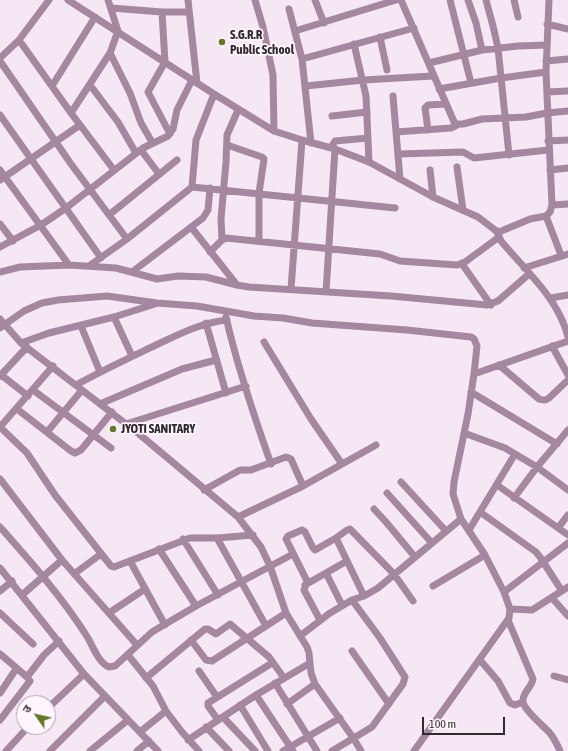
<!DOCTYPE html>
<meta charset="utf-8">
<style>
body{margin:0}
#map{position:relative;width:568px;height:751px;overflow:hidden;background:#f5e7f3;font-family:"Asap Condensed","Noto Sans Devanagari",sans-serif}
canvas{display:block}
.north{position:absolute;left:16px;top:695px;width:40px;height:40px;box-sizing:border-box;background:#fff6fd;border:1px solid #aca4aa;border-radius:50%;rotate:304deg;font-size:11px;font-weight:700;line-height:16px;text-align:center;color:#2f2a2e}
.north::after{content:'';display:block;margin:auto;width:14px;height:18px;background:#637726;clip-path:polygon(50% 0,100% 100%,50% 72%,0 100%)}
.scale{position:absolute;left:422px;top:717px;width:83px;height:18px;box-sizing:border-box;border:2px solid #2f2a2e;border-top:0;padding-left:5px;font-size:12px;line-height:14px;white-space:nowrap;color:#2f2a2e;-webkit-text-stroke:3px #fff6fd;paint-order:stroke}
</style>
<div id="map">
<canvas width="568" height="751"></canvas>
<div class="north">उ</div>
<div class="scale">100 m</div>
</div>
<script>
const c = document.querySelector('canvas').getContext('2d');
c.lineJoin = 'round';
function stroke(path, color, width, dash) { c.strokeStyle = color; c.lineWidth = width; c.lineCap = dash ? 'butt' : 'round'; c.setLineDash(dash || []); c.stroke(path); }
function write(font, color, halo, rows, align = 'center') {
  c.font = font + ' "Asap Condensed",sans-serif'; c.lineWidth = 3.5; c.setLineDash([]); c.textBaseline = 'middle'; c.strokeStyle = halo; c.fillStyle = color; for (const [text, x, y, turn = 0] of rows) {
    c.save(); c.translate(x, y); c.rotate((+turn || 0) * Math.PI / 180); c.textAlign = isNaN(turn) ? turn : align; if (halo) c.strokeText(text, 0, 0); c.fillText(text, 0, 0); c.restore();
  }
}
stroke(new Path2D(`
 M68,0l146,94 60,37 28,9 33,9 34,13 64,35 45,20 17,13 4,2 31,-13 16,-3 4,-4 2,-7 -6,-133 3,-72
 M188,0l9,83
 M255,0l8,27 10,48 1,56
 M315,0l9,23
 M401,0l54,124h8l19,-5 44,-2 21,-4 21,-2
 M450,0l21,83
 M468,0l8,23 6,27
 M486,0l7,26 5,22 11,107
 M514,0l4,17
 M111,8l51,4h27
 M289,9l13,50 9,84
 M162,12l3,50 -17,30 22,42
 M547,24l21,5
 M295,31l101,-31
 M380,37l7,33
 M19,40l52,73 43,57
 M354,44l12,52 3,66
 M110,53l20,40 11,30 11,19
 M0,58l19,-18 30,-40
 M302,59l112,-31
 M0,61l71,103 56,75
 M546,61l22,-2
 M429,63l53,-13 36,-4 28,-1
 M90,85l28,37 18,31
 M52,86l43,-69
 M306,86l57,-6 70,-4
 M439,89l62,-11 45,-6
 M547,92l21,-1
 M393,96l7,83
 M71,113l39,-60 8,-22 -10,-31
 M0,115l101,143
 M332,116l35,-4
 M428,130l-3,-22 3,-3 18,-1
 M396,132l55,-4 6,-3
 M548,141l20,-1
 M227,145l35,12 2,2 -5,34v48
 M331,148l4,-7 33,-3
 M141,150l18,24
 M399,154l64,-2 11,6 74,-8
 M457,167l6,43
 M0,170l69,95
 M430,170l3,27
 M550,170l18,-2
 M0,180l80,-55
 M192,187l4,-47 18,-46
 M552,205l16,-1
 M109,215l68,-55
 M546,216l15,39
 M0,224l13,17
 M191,227l46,58
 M497,232l4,9c25,30 57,57 67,96
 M222,240l-1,-21 5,-57 1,-27 11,-25
 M0,247l41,-22 25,-17 77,-60 25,-12 5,-7 4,-19 15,-30
 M210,252l12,-12 4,-2 154,16 20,7 57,4 8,-3 34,-25
 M462,264l29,41
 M89,266l38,-27 65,-52 203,21
 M524,268l44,-14
 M0,272l20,-5 49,-2 47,3 41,11 21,-3 28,1 31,8 12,2 142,9 96,9 11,-4 31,-27
 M132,272l71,-54 5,-8 2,-22
 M291,289l11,-149
 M326,292l9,-143
 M551,298l17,-3
 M114,317l18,39
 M226,317c11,49 28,99 45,147
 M0,319l21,24 118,91 99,83 23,30 9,19 16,47 21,34 2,6 2,20 4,11 39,55 7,12
 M206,323l20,70
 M81,326l19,46
 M0,328l24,-17 18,-8 16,-3 49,-4 50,7 40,3 57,10 29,2 29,5 95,7 64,7 3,2 3,7 -3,28 -6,40 -14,68 -1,12 8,25 24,36 19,37 6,17 -1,9 -95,133
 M264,342l47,77 31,45
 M21,343l28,-10 65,-16 41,-13
 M552,346l16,29
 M499,365l40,34c4,1 6,2 10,-1l19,-18
 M0,374l28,22
 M474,374l94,-33
 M0,376l27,-29
 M76,385c27,-15 55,-28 82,-41 24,-11 43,-21 69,-24
 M33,390l78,58
 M471,392l86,52
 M100,404l82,-35 34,-9
 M17,409l54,42 4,2 6,-3 31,-38
 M126,424l120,-38
 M0,427l27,26 28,42 56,71 3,1 76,-29h27l36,-3
 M0,427l53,-61
 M47,432l35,-42
 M464,433l41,15 32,19 31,23
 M0,479l62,81 75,85
 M401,482l45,49
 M497,485l71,50
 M204,490l36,-20h11l35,-13 5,2 12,27
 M387,493l44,49
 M514,498l23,-31 31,-37
 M374,509l12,13 29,35
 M480,512l56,40 4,5 22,34
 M238,517l65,-31 73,-41
 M0,527c31,35 63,71 88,111 5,9 11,25 21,29l6,-1 37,-34 44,-26 97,-52
 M558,528l10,-13
 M469,530l46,-76
 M217,538l49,88
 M336,538l28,58
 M183,539l35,56
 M159,549l37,57
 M130,561l35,64
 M0,568l84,106 74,77
 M326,573l16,32
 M74,574l27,-20
 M305,585l42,-24
 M433,586l52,-31
 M0,591l12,-10
 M504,592l64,-49
 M22,595l40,-35
 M552,598l16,18
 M352,600l12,-4 14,-8 83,-69
 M510,609l22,1 36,-23
 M0,613l33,31
 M109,613l36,-24
 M320,620l-16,-30 3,-9 -21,-42 2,-3 14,-6 3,2 8,16 2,2 21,-12 11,-8 3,-1 44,45 19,27
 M508,620l25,59c-1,8 -11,14 -10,22 0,8 20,25 26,31 5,6 8,12 11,19
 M300,636l30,-23 22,-13 28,38 25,39 -2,7 -31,43 -40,24
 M191,640l15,20 6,1 74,-48
 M352,651l37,53
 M0,654l27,23 3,4 -30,39
 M128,655l25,31 13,25 16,21 17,19
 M480,660l18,21 12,22 5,2 8,-3
 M199,671l18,26
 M554,676l14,4
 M27,677l17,-22 15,-14
 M146,678l59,-49h3l8,5 14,-10 39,33 15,21
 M275,683l42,68
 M0,693l16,-24
 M256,695l37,56
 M287,704l28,-20
 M240,705l28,46
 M48,708l36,-34
 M223,717l32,34
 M218,720l-10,-14v-3l64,-40
 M206,727l23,24
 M140,732l26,-21
 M188,740l68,-45 54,-32
 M6,751l22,-24
 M50,751l55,-55
 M90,751l38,-31
 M137,751l12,-10
 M283,751l57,-33`), '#a587a0', 7);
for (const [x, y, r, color] of [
 [222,42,4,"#637726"],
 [113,429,4,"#637726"]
]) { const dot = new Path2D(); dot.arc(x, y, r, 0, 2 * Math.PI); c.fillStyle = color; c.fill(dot); stroke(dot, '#fff6fd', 1.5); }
write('bold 13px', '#2f2a2e', '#fff6fd', [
 ["S.G.R.R",230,35],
 ["Public School",230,50],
 ["JYOTI SANITARY",121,429]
], 'left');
</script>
